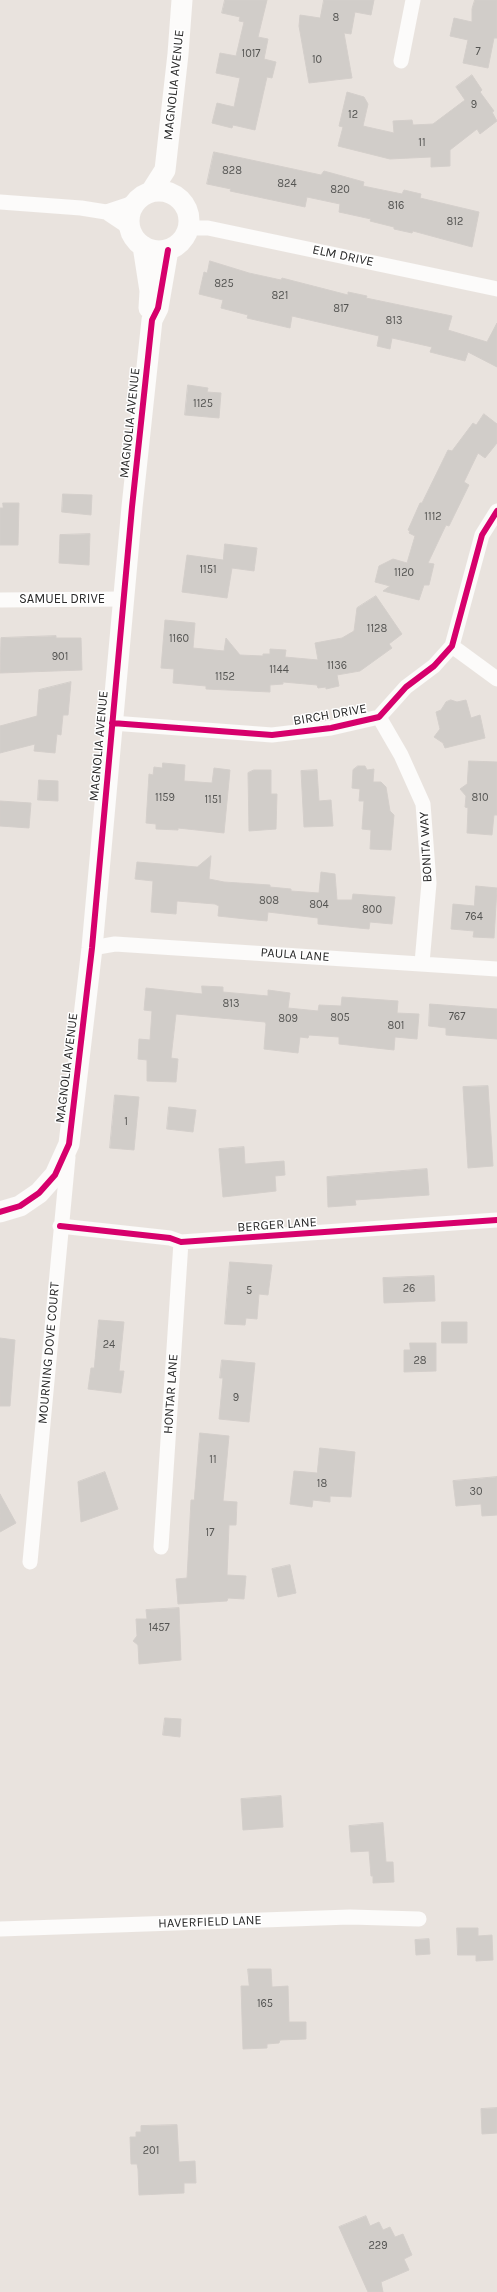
<!DOCTYPE html>
<style>
body{margin:0}
canvas{display:block;background:#e9e3de}
</style>
<canvas width="497" height="2292"></canvas>
<script>
const c = document.querySelector('canvas').getContext('2d');
c.lineJoin = 'round';
function fillPath(path, color) { c.fillStyle = color; c.fill(path, 'evenodd'); }
function stroke(path, color, width, dash) { c.strokeStyle = color; c.lineWidth = width; c.lineCap = dash ? 'butt' : 'round'; c.setLineDash(dash || []); c.stroke(path); }
function write(font, color, halo, rows, align = 'center') {
  c.font = font + ' Karla,sans-serif'; c.lineWidth = 3; c.setLineDash([]); c.textBaseline = 'middle'; c.strokeStyle = halo; c.fillStyle = color; for (const [text, x, y, turn = 0] of rows) {
    c.save(); c.translate(x, y); c.rotate((+turn || 0) * Math.PI / 180); c.textAlign = isNaN(turn) ? turn : align; if (halo) c.strokeText(text, 0, 0); c.fillText(text, 0, 0); c.restore();
  }
}
const building = new Path2D(`
 M225,0h42l-9,37 10,2 -4,20 12,3 -4,16 -5,-1 -12,53 -22,-5 -1,3 -20,-5 5,-20 17,4 6,-29 -24,-5 4,-20 16,3 8,-34 -5,-1 1,-4 -18,-4z
 M324,0h50l-3,15 -16,-3 -4,22 -7,-1 8,45 -43,5 -10,-57 1,-11 20,3z
 M475,0h22v38h-3l-6,30 -25,-5 5,-23 -18,-4 4,-18 18,4v-13z
 M472,75l10,15 -2,2 14,19 -2,1 5,9 -17,13 -3,-5 -27,21v16l-19,1v-10l-41,2 -52,-13 5,-19 -4,-1 8,-34 17,5 4,7 -5,22 31,7 -1,-12 19,-1 1,5 20,-1 32,-24 -9,-13z
 M214,152l107,23 3,-4 40,11 -1,4 39,8 2,-4 17,4 -1,4 59,14 -7,35 -59,-16 -1,2 -18,-4v-2l-24,-6 1,-2 -32,-7 1,-8 -33,-7 -2,10 -75,-16 1,-2 -24,-5z
 M210,261l39,12 32,7 1,-2 66,17v-3l19,4 -1,2 86,18 -4,14 39,12 10,-19v44l-29,-15 -3,9 -35,-9 2,-5 -40,-9 -2,11 -13,-3 2,-10 -87,-20 -2,12 -43,-10 1,-3 -27,-7 2,-8 -24,-6 5,-22 3,1z
 M188,385l20,3 -1,4 14,1 -2,25 -34,-3z
 M484,414l13,10v19l-12,15 -7,-5 -14,29 5,3 -20,41 -3,-1 -18,38 6,1 -5,21h-5l-5,15 -36,-9 7,-5 -15,-4 4,-16 14,-7 14,4 8,-27 -6,-3 1,-2 -2,-1 12,-27h2l26,-53 4,1 21,-28 3,2z
 M63,494l29,1 -1,20 -29,-3z
 M3,503h16l-1,42h-18v-37h3z
 M90,534l-1,31 -30,-2 1,-28z
 M225,544l32,4 -3,23 -22,-3 -5,30 -45,-6 5,-37 36,5z
 M376,596l26,38 -13,10 3,4 -32,23 -23,4 2,11 -13,3v-2l-8,1 -1,-3 -34,-3v2l-13,1v7l-64,-3v-3l-33,-3 1,-14 -13,-1 4,-48 30,3 -2,25 31,3 2,-13 14,17 23,1v-2h7v-5l16,1 -1,7 33,3 -3,-17 27,-5 12,-7 3,-23z
 M56,636v2h25l1,32 -82,3 1,-35z
 M71,682l-3,33h-5l-2,20 -4,-1 -2,19 -21,-2 1,-7 -35,9v-27l37,-10 2,-26z
 M451,700l6,2 9,-2 5,18 9,-3 5,23 -40,10 -2,-5 -9,-6 6,-8 -4,-17 5,-2 5,-8z
 M469,761l28,1v53h-3l-2,20 -25,-2 1,-25 -3,-1 1,-11 -6,-7 7,-5z
 M163,763l22,2 -1,16 28,2 2,-15 16,2 -6,63 -46,-5v2l-22,-1v-5l-10,-1 3,-49 4,1 1,-8 8,1z
 M358,766h7l2,4 7,-1 -1,13h8l5,5 4,24 4,4 -3,35 -21,-1 1,-19 -9,-1 2,-28h-5l1,-12 -8,-1 1,-18z
 M254,770h17v24h6l-1,35 -27,2 -1,-58z
 M317,770l2,31 12,-1 2,26 -29,1 -3,-56z
 M39,780l19,1v20l-20,-1z
 M0,801l31,2 -2,25 -29,-2z
 M211,856l-2,23 15,3 46,3v2l21,2v2l28,2 2,-21 14,2 2,26h15l1,-6 42,3 -3,27 -22,-2 -1,7 -21,-2 -30,-3v-6l-50,-6 -1,9 -21,-2 -28,-3 1,-10 -4,-2 -38,-3 -1,13 -25,-2 2,-31 -18,-2 2,-17 60,5z
 M476,886l21,2 -3,50 -21,-1 1,-6 -23,-2 2,-25 21,2z
 M202,986l21,1v5l45,4v-6l22,3 -2,15 30,3 1,-6 22,1 1,-9 56,4 -1,12 22,1 -2,25 -22,-2 -1,13 -55,-6v-7l-30,-2 -1,3 -8,-1 -2,16 -34,-4 2,-25 -1,-2 -89,-8 -5,44 7,1 -2,23 -29,-1v-21l-9,-1 1,-20 11,1 2,-29 -8,-1 2,-22 56,6z
 M430,1004l67,5v30l-51,-4v-7l-17,-2z
 M488,1086l5,80 -25,2 -5,-81z
 M115,1095l24,2 -5,53 -24,-2z
 M169,1107l27,3 -3,22 -26,-3z
 M244,1147l1,17 39,-3 1,14 -10,1 1,15 -53,6 -4,-48z
 M427,1169l2,26 -74,5 1,5 -28,2 -1,-30z
 M230,1262l42,3 -4,30 -9,-1 -2,25 -11,-1 -1,7 -20,-1z
 M434,1276l1,25 -51,2 -1,-25z
 M99,1320l25,2 -5,49h5l-3,22 -33,-4 3,-21h3z
 M442,1322h25v21h-25z
 M0,1338l15,2 -5,66h-10z
 M410,1343h26v28l-32,1v-22h6z
 M222,1360l33,3 -6,59 -30,-3 4,-41h-3z
 M200,1433l29,3 -6,65 14,1 -1,23h-7l-2,50 19,1 -2,23 -16,-1 -1,3 -49,3 -2,-25 11,-1 4,-78h3z
 M320,1448l35,4 -4,45 -21,-1v6l-17,-2 -1,7 -22,-3 4,-33 23,2z
 M105,1472l13,37 -37,13 -3,-40z
 M497,1477v38l-15,1 -1,-12 -25,2 -3,-25z
 M0,1494l16,29 -16,9z
 M290,1565l6,28 -18,4 -6,-28z
 M179,1608l2,52 -42,4 -1,-19 -5,-4 4,-5 -1,-17h11l-1,-9z
 M165,1718l16,1 -1,18 -17,-2z
 M281,1796l2,31 -40,3 -2,-31z
 M383,1823l3,39h7l1,20 -21,1v-7h-2l-2,-25 -18,1 -2,-26z
 M457,1928h21v8l14,-1 1,25 -17,1v-6h-18z
 M429,1939l1,15 -14,1 -1,-15z
 M248,1969h23l1,18 16,-1 1,36h17v17l-26,1 -1,3 -12,1v4l-24,1 -2,-63h8z
 M497,2108v25l-15,1 -1,-25z
 M177,2125l2,37 16,-1 1,22h-12v10l-45,2 -1,-26 -1,-5h-6l-1,-27h6v-5h5v-6z
 M366,2216l4,10 9,-4 4,8 7,-3 5,10 8,-3 9,21 -8,4 5,11 -28,12 2,10h-15l-29,-65z`);
fillPath(building, '#d1cdc9');
stroke(building, '#d4cfcb', 1);
stroke(new Path2D(`
 M401,61l12,-61
 M0,202l81,6 25,4 24,16
 M106,212l30,-10
 M189,228h19l289,61
 M0,600l123,-1
 M452,646l45,33
 M379,717l22,38 22,49 6,79 -7,80
 M112,723l160,12 59,-7 48,-11 27,-30 28,-21 18,-20 30,-111 15,-24
 M92,948l23,-4 382,25
 M60,1226l110,12 11,4 316,-22
 M161,1547l20,-305
 M30,1562l38,-405
 M0,1929l350,-12 69,2`), '#fcfbfa', 15);
stroke(new Path2D(`
 M129 221a30 30 0 1 1 60 0a30 30 0 1 1-60 0Z
 M151,192l14,-22 13,-116 4,-54
 M143,246l7,45 -1,17
 M0,1212l20,-6 19,-13 16,-18 14,-31 23,-196 40,-441 20,-187 6,-12 10,-58`), '#fcfbfa', 21);
stroke(new Path2D(`
 M112,723l160,12 59,-7 48,-11 27,-30 28,-21 18,-20 30,-111 15,-24
 M0,1212l20,-6 19,-13 16,-18 14,-31 23,-196 40,-441 20,-187 6,-12 10,-58
 M60,1226l110,12 11,4 316,-22`), '#d6006c', 6);
write('11px', '#545452', null, [
 ["8",336,18],
 ["7",478,52],
 ["1017",251,54],
 ["10",317,60],
 ["9",474,105],
 ["12",353,115],
 ["11",422,143],
 ["828",232,171],
 ["824",287,184],
 ["820",340,190],
 ["816",396,206],
 ["812",455,222],
 ["825",224,284],
 ["821",280,296],
 ["817",341,309],
 ["813",394,321],
 ["1125",203,404],
 ["1112",433,517],
 ["1151",208,570],
 ["1120",404,573],
 ["1128",377,629],
 ["1160",179,639],
 ["901",60,657],
 ["1136",337,666],
 ["1144",279,670],
 ["1152",225,677],
 ["1159",165,798],
 ["810",480,798],
 ["1151",213,800],
 ["808",269,901],
 ["804",319,905],
 ["800",372,910],
 ["764",474,917],
 ["813",231,1004],
 ["767",457,1017],
 ["805",340,1018],
 ["809",288,1019],
 ["801",396,1026],
 ["1",126,1122],
 ["26",409,1289],
 ["5",249,1291],
 ["24",109,1345],
 ["28",420,1361],
 ["9",236,1398],
 ["11",213,1460],
 ["18",322,1484],
 ["30",476,1492],
 ["17",210,1533],
 ["1457",159,1628],
 ["165",265,2004],
 ["201",151,2151],
 ["229",378,2246]
]);
write('13px', '#2a2a2a', '#fff', [
 ["MAGNOLIA AVENUE",174,85,-84],
 ["ELM DRIVE",343,256,12],
 ["MAGNOLIA AVENUE",130,423,-84],
 ["SAMUEL DRIVE",62,599],
 ["BIRCH DRIVE",330,715,-10],
 ["MAGNOLIA AVENUE",99,746,-85],
 ["BONITA WAY",426,847,-93],
 ["PAULA LANE",295,955,4],
 ["MAGNOLIA AVENUE",67,1068,-83],
 ["BERGER LANE",277,1225,-4],
 ["MOURNING DOVE COURT",49,1353,-85],
 ["HONTAR LANE",171,1394,-86],
 ["HAVERFIELD LANE",210,1922,-2]
]);
</script>
